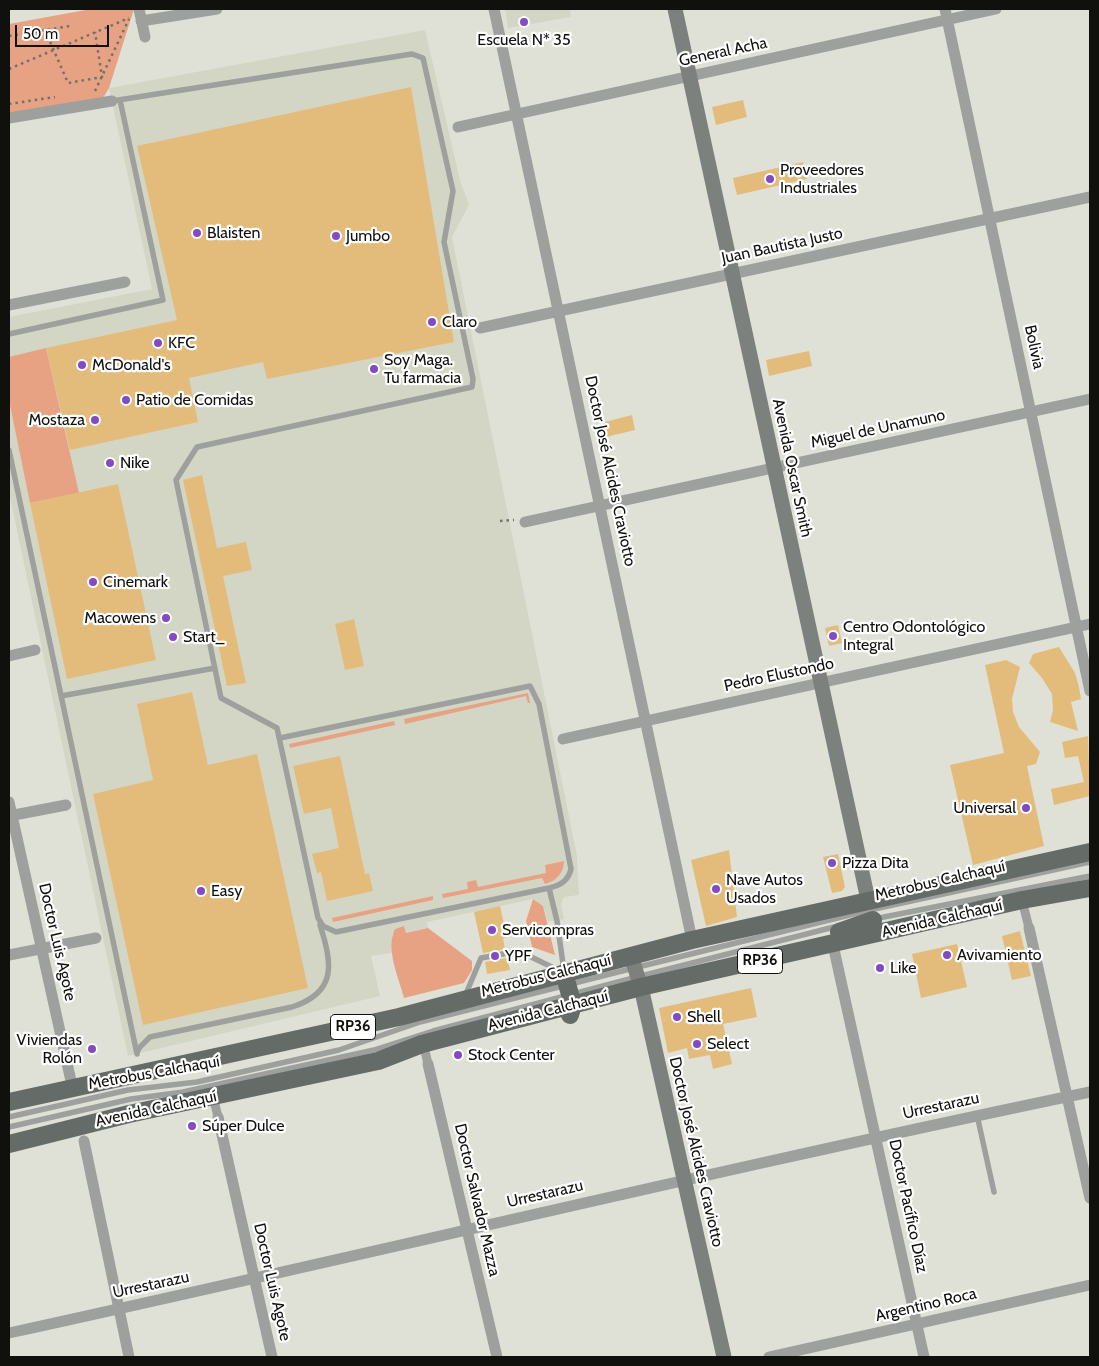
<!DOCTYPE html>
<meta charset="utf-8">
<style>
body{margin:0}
#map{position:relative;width:1099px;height:1366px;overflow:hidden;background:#dfe1d7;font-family:Cabin,sans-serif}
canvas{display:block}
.frame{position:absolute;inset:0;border:10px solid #10100d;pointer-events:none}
.scale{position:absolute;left:15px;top:25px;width:94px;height:22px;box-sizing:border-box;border:2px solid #10100d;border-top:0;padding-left:6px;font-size:15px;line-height:18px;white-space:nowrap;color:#10100d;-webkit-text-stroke:4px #fff;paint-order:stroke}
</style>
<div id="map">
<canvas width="1099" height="1366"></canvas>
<div class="frame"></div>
<div class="scale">50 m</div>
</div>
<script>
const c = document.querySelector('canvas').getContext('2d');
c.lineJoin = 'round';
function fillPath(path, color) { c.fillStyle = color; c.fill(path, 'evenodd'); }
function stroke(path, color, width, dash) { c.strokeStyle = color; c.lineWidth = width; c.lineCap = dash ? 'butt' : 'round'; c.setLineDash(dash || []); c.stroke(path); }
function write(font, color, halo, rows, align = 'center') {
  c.font = font + ' Cabin,sans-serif'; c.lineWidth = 4.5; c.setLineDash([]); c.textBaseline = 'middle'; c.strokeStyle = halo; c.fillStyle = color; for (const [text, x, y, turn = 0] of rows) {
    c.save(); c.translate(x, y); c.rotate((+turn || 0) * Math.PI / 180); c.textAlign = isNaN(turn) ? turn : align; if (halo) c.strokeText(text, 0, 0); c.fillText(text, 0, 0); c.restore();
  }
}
fillPath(new Path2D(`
 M505,9h65l1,8 -63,11z
 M425,30l35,150 9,25 -17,32 125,619 2,39 -15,2 -3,7 3,15 -16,3 -5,-16 -10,-7 -106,23 1,6 -22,5 -2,-7 -9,3 -3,6v18l-21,3 9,40 -252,60 -119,-563v-176l143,-28 -43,-201z`), '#d4d6c5');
fillPath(new Path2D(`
 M91,9h43l-25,79 -9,15 -91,15v-94z
 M46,348l33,145 -49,10 -21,-103v-43z
 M528,693l2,10h-2l-2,-7 -121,28 -1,-5z
 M394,721l1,4 -105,23 -1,-4z
 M564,861c0,11 -7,20 -19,23l-3,-6 -99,20 -1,-4 26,-5 -1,-7 9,-2 2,7 68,-14 -1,-8z
 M433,896v4l-100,22 -1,-4z
 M533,899l10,7 12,49 -23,-8 -6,-26z
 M404,926l2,7 22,-5 44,33v9l-8,13 -60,15c-5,-20 -19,-49 -9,-69z`), '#e7a283');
fillPath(new Path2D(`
 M411,87l43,255 -187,37 -4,-17 -74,16 9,44 -128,28 -24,-102 131,-28 -40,-174z
 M743,100l4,17 -31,8 -4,-18z
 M803,162l4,17 -70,16 -4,-17z
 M809,351l3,15 -43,10 -3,-16z
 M632,415l3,15 -29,7 -2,-9 2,-1 -1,-5z
 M202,475l15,73 29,-6 6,28 -29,6 23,107 -19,3 -44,-206z
 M118,484l38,176 -89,19 -37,-176z
 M354,619l10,47 -19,4 -10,-46z
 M838,625l4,18 -13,3 -4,-18z
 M1059,647l16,26 4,14 2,12 -10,3 7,29 -28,-9 3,-12 -1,-16 -10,-16 -13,-15 4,-9z
 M1006,660l14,7 -8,32 1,13 6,15 21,25 -4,12 -9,2 17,80 -71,19 -23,-100 54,-12 -19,-88z
 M192,692l16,73 49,-11 51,234 -165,37 -50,-231 60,-14 -16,-76z
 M1088,736l2,60 -36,9 -3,-16 33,-7 -6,-26 -13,2 -3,-16z
 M340,756l25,118 4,-1 4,18 -46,10 -6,-29 -4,1 -5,-19 27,-6 -8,-40 -27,6 -11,-48z
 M729,850l8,67 -31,9 -15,-66z
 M838,854l7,33 -3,4 -10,2 -9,-36z
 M500,906l7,32h-4l2,11 -22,4 -9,-41z
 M1020,931l11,45 -19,4 -10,-44z
 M957,944l10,43 -46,11 -9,-44z
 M507,958l3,12 -23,4 -2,-12z
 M751,988l6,29 -34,7 9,40 -19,5 -3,-14 -21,4 -2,-11 -19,5 -9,-45z`), '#e3bc7b');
stroke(new Path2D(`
 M45,30l23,53 34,-6 -7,-45
 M9,36l61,-10
 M9,69l120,-51
 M95,91l34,-72
 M9,104l46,-7
 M500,521l14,-1`), '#71726b', 2.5, [2.5, 4]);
stroke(new Path2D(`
 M112,101l300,-47 11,4 30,133 -9,51 29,137 -1,8 -275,60 -21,33 45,218 56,30 41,190 5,8 13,6 213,-44c12,-3 19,-7 22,-19l-32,-165 -9,-18 -250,52
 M9,334l154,-34 -43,-200
 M9,450l128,604
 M61,696l154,-28
 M549,888l8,33 7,50
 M874,919l216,-43
 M465,996l16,-38 38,-7 41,20
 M137,1053l2,-5 11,-11 142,-30c46,-15 40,-44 28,-82
 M977,1115l17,77
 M9,1117l119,-27 69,-8 142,-32 81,-28 214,-54 236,-58 220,-48
 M9,1127l122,-28 52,-7 191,-42 59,-19 204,-54 201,-51`), '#9da09d', 5.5);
stroke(new Path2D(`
 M1022,900l7,28
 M425,1051l3,13
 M213,1096l5,21`), '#9da09d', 9);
stroke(new Path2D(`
 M139,9l6,28
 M494,9l198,931
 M945,9l145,682
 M141,21l76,-12
 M9,118l103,-17
 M458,127l538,-118
 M9,305l116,-23
 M480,328l610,-131
 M525,522l565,-123
 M9,656l26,-6
 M563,739l527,-115
 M9,802l64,288
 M9,816l57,-11
 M1029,928l61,270
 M833,945l91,412
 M9,955l87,-17
 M428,1064l69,293
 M218,1117l54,240
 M84,1141l45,216
 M9,1333c361,-79 720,-166 1081,-241
 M769,1357l321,-72`), '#9da09d', 11);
stroke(new Path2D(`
 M675,9l193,891
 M631,956l10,31 83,370`), '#7c817d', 15);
stroke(new Path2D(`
 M839,932l34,-12
 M564,973l9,32 -3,10
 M9,1102l390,-85 293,-77 398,-88
 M9,1144l120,-30 249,-53 44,-17 219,-57 381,-87 68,-12`), '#656b66', 18);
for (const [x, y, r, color] of [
 [524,22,5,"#834ac1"],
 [770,179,5,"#834ac1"],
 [197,233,5,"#834ac1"],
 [336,236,5,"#834ac1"],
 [432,322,5,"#834ac1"],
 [158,343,5,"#834ac1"],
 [82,365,5,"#834ac1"],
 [374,369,5,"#834ac1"],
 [126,400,5,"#834ac1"],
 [95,420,5,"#834ac1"],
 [110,463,5,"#834ac1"],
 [93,582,5,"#834ac1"],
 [166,618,5,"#834ac1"],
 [833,636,5,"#834ac1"],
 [173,637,5,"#834ac1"],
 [1026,808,5,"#834ac1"],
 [832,863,5,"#834ac1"],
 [716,889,5,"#834ac1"],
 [201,891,5,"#834ac1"],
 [492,930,5,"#834ac1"],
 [947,955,5,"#834ac1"],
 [495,956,5,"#834ac1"],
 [880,968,5,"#834ac1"],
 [677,1017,5,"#834ac1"],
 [697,1044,5,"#834ac1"],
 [92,1049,5,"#834ac1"],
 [458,1055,5,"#834ac1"],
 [192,1126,5,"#834ac1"]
]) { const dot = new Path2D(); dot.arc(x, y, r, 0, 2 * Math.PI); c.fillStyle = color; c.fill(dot); stroke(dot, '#fff', 2); }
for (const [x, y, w] of [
 [760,961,45],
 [353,1027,45]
]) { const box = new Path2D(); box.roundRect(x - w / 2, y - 12.5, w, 25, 4); c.fillStyle = '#fff'; c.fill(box); stroke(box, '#10100d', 1); }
write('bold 15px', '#10100d', null, [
 ["RP36",760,961],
 ["RP36",353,1027]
]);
write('16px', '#10100d', '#fff', [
 ["Escuela N* 35",524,40,"center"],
 ["Proveedores",780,170],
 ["Industriales",780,188],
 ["Blaisten",207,233],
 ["Jumbo",346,236],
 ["Claro",442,322],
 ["KFC",168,343],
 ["Soy Maga.",384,360],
 ["Tu farmacia",384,378],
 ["McDonald's",92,365],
 ["Patio de Comidas",136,400],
 ["Mostaza",85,420,"right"],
 ["Nike",120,463],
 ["Cinemark",103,582],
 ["Macowens",156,618,"right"],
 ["Centro Odontológico",843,627],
 ["Integral",843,645],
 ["Start_",183,637],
 ["Universal",1016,808,"right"],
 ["Pizza Dita",842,863],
 ["Nave Autos",726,880],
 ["Usados",726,898],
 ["Easy",211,891],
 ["Servicompras",502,930],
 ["Avivamiento",957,955],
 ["YPF",505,956],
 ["Like",890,968],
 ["Shell",687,1017],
 ["Viviendas",82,1040,"right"],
 ["Rolón",82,1058,"right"],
 ["Select",707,1044],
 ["Stock Center",468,1055],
 ["Súper Dulce",202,1126]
], 'left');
write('16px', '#10100d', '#fff', [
 ["General Acha",723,52,-12],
 ["Juan Bautista Justo",782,246,-12],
 ["Bolivia",1034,347,78],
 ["Miguel de Unamuno",878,429,-12],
 ["Avenida Oscar Smith",792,468,78],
 ["Doctor José Alcides Craviotto",610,471,78],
 ["Pedro Elustondo",779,675,-12],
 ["Metrobus Calchaquí",940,881,-13],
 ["Avenida Calchaquí",942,919,-13],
 ["Doctor Luis Agote",57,942,77],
 ["Metrobus Calchaquí",546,976,-14],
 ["Avenida Calchaquí",548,1011,-14],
 ["Metrobus Calchaquí",154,1073,-10],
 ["Urrestarazu",941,1106,-12],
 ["Avenida Calchaquí",156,1109,-12],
 ["Doctor José Alcides Craviotto",696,1152,77],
 ["Urrestarazu",545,1194,-13],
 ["Doctor Salvador Mazza",477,1200,77],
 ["Doctor Pacífico Díaz",908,1206,78],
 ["Doctor Luis Agote",272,1282,77],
 ["Urrestarazu",151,1285,-12],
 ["Argentino Roca",926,1305,-13]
]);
</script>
